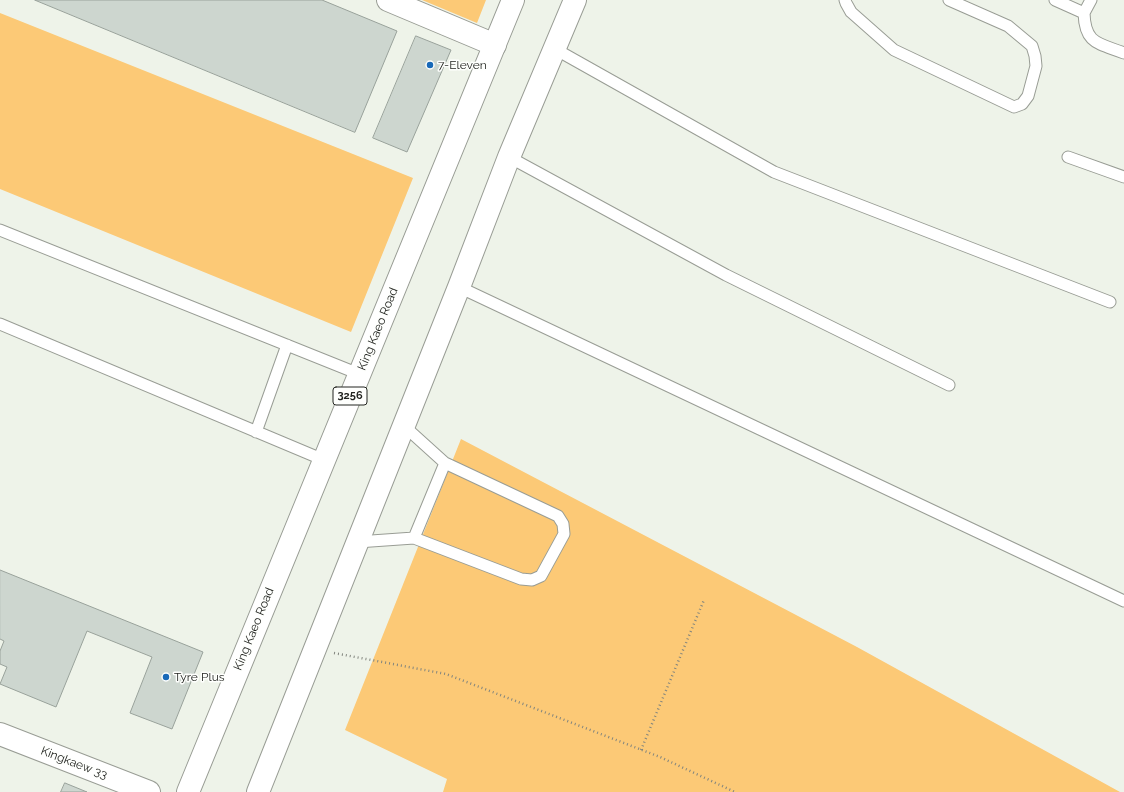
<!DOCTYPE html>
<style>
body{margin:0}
canvas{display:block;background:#eef3e9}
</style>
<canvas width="1124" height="792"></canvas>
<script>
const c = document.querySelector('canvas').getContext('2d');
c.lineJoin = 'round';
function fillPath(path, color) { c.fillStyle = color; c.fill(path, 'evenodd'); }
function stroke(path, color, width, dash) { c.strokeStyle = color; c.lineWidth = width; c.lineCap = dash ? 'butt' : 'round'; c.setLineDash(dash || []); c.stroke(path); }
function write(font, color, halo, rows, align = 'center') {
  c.font = font + ' Raleway,sans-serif'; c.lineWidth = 3; c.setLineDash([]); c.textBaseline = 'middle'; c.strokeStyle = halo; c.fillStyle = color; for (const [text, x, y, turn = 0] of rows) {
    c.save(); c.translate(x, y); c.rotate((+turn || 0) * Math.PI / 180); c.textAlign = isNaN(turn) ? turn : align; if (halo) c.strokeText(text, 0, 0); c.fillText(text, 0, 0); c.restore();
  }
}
fillPath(new Path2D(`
 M422,0h64l-9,23z
 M0,13l413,165 -62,154 -351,-143z
 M461,439l396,208 263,145h-677l4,-13 -102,-49z`), '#fcc976');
const building = new Path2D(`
 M35,0h287l75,31 -42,101z
 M416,36l35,14 -44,102 -34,-14z
 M0,570l203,82 -31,77 -42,-16 22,-56 -65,-26 -31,76 -56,-23 7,-17 -7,-3v-13l4,-10 -4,-2z
 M65,783l22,9h-26z`);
fillPath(building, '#cdd6cf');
stroke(building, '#99a29b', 1);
const lane = new Path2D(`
 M845,0l1,3 5,9 43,38 120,57 8,-3 6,-8 8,-30 -1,-10 -3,-10 -24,-20 -59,-26
 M1055,0l29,13c1,31 14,30 40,40
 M1084,13l7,-13
 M555,49l219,123 336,130
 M509,157l217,118 223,110
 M1068,157l56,20
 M0,230l359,144
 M459,287l665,314
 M0,324l324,136
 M256,432l31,-87
 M414,538l107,41 11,1 9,-4 23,-42 -1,-10 -5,-8 -113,-53
 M357,542l57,-4 31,-75 -42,-38`);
const street = new Path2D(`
 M388,0l107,45
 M0,734l149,58`);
const primary = new Path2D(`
 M188,792l325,-792
 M258,792l201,-505 50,-130 66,-157`);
stroke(lane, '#999d95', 13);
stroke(street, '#999d95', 24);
stroke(primary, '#999d95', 24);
stroke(new Path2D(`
 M334,653l112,21 214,83 75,35
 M641,750l63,-150`), '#82857e', 2.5, [1, 3]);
stroke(lane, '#fff', 11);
stroke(street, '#fff', 22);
stroke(primary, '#fff', 22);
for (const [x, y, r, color] of [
 [430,65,4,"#1869b8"],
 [166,677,4,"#1869b8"]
]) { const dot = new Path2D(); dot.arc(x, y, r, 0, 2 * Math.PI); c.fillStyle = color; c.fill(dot); stroke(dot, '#fefffd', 1.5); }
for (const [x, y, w] of [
 [350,396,34]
]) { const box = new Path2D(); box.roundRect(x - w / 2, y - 9, w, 18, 3); c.fillStyle = '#fefffd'; c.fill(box); stroke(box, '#232521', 1); }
write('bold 11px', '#232521', null, [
 ["3256",350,396]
]);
write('12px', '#232521', '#fefffd', [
 ["7-Eleven",438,65],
 ["Tyre Plus",174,677]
], 'left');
write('12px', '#232521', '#fefffd', [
 ["King Kaeo Road",378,329,-68],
 ["King Kaeo Road",254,629,-68],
 ["Kingkaew 33",74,763,21]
]);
</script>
